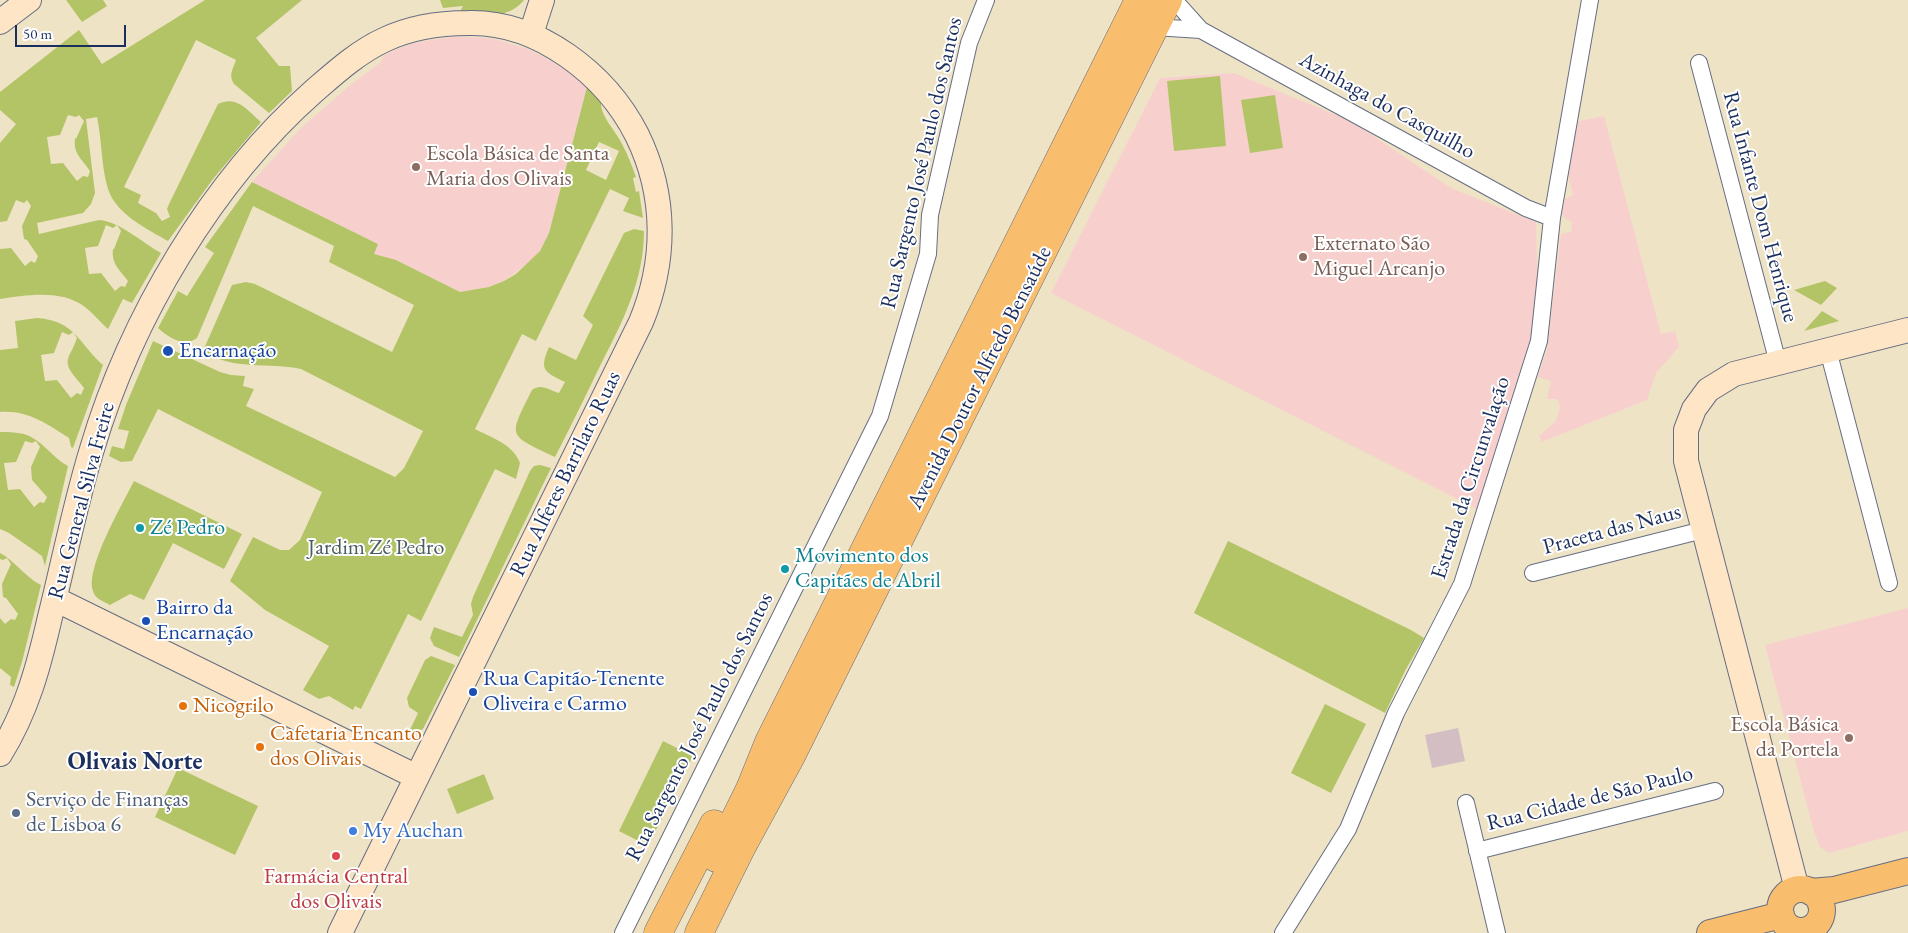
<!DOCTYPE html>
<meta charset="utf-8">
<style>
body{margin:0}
#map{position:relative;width:1908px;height:933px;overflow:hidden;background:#efe3c6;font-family:"EB Garamond",serif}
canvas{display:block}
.scale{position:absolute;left:15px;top:25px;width:111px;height:22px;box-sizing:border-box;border:2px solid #1b2f5e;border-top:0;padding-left:6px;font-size:15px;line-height:18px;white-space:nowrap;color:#1b2f5e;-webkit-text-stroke:4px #fff;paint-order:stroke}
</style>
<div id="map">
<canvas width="1908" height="933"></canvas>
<div class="scale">50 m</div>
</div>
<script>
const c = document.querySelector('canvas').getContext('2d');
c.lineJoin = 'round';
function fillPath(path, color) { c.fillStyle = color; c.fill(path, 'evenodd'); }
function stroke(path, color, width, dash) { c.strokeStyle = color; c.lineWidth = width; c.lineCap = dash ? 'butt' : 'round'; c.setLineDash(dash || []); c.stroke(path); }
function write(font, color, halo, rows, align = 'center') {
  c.font = font + ' "EB Garamond",serif'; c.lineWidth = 4; c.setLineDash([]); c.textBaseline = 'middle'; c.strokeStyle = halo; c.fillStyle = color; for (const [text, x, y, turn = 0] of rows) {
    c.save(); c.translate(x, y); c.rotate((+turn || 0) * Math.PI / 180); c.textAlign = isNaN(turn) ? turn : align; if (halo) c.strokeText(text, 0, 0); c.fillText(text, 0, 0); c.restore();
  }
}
fillPath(new Path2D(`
 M459,36l36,3 33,10 31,16 28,22 -38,146 -9,18 -12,12 -24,18 -15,6 -29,5 -64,-32 -23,-6 5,-10 -126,-62 47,-52 50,-44 32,-24 2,-6 24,-11 17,-4z
 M1234,73l117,48 100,67 85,34 3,114 -62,173 -426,-216 109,-215z
 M1604,116l57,218 14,-3 4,16 -23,26 -9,27 -105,42 -3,-6 16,-14 5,-14 -1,-6 -3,-3h-9l4,-18 -13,-4 9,-28 14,-115 10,-2 1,-10 -8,-4 -2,-5 3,-14 8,-4 -6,-26 7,-47z
 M1908,608v223l-79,22 -9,-6 -6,-15 -49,-187z`), '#f7d0cd');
fillPath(new Path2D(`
 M1458,728l7,33 -33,7 -7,-33z`), '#d2bec3');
fillPath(new Path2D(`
 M66,0h37l4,6 -25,16z
 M205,0h97l-46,38 23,28h11l2,25 -23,22 -35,-29c-6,-9 -1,-15 2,-24l-40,-20 -72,147 17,8 -3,8 18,10 6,8 8,-4 -3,-8 2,-5 49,-100c19,-9 29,6 43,18l-48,57 -45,62c-21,-12 -52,-27 -60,-52 -7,-23 -6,-49 -11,-72l-11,2 9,74 -4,11 -8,9 -46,10 2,11 60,-14c22,2 42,22 62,33l-29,50 -9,-4 -15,30c-8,-7 -15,-16 -23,-22 -23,-18 -59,-12 -85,-8v-50l11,-1 14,18 6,-5 4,2 3,-7 -11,-16 -3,-1 -2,-13 9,-20 -4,-6 -3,3 -8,-3 -9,21 -7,1v-79l16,-19 -16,-14v-18l79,-62 23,34zM68,115l8,2 3,-2 5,6 -8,18 -1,-1c-2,16 7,21 15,33l-2,6 -5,-1 -6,5 -14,-18 -12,1 -4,-27 13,-2zM106,225l7,3 4,-3 4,6 -7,18h-1c-2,15 7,21 15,32l-3,6 -4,-1 -6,5 -14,-18 -12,1 -4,-26 13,-2z
 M440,0h84c-16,20 -44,16 -67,17l6,-11 -20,2z
 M1220,76l6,70 -52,5 -7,-70z
 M587,87l14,15c-1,14 15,29 21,42 6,11 10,22 14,33l-3,1 3,14 3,-1 4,27 -20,-7 6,-13 -19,-9 -74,152 -14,-7 -47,95c17,9 38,15 45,34l-4,16 -21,-10 -74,152 -13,-7 -47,95 -6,-3 -2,4 -24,-14 -10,3 -16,-9 26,-44 -64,-36 -35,-29 23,-44 27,13h9l11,-10 22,-48 -164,-83 -26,52 -11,1 -12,-6 3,-10 12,3 5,-18 -11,-2 8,-24 27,-64 67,31 11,3 14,1 -2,10 11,3 -8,17 149,71 9,-9 19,-37 -122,-62c-33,-7 -68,2 -98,-18l29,-66 14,-3 9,2 137,68 22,-47 -85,-43 5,-16 -81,-40 -56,132c-13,10 -29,-1 -39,-10l20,-37 9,5 27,-43 -9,-6 47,-65 126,62 -4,10 22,6 64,32 29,-5 15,-6 12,-7 24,-23 9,-18zM599,142l20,9 -13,29 -20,-10z
 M1275,95l8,53 -33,5 -9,-53z
 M634,229l10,2c0,49 -21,90 -43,133 -15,31 -30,62 -46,93 -48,-23 -47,-19 -23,-67 9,-7 17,0 27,3l6,-11c-21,-10 -26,-12 -16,-35l27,13 17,-35 -10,-9 41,-83z
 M1825,281l12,7 -16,17 -27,-15z
 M1822,311l17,10 -35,10z
 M37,318c39,3 41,25 66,47l-30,83 -2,-1 -2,-9c-22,-14 -41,-28 -69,-26v-62l18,-2 -3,-27zM62,332l7,3 4,-3 4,6c-2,6 -6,14 -8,18 -6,12 9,23 15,32l-3,7 -4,-2 -6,5 -14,-18 -12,1 -4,-26 13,-2z
 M0,432c10,0 22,0 31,5 14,7 23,22 37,29l-23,100 -3,-10 -33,-23 -9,-4zM25,441l7,2 4,-2 4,6 -9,20 1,13 15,17 -3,6 -4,-1 -6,5 -14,-18 -12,1 -4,-27 12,-1z
 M540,465l11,3 -92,189 -25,-11 -4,-8 4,-11 28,10 11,-22 -2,-11 2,-7 57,-126 4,-5z
 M134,481l108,53 -18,35 -51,-26 -29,57 -14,-6 -20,11c-7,-4 -15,-6 -17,-14 -8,-23 30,-88 41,-110z
 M1228,541l183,89 13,8 -18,31 -21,44 -191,-100z
 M0,553c15,8 25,24 41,32l-19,77 -8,25 -4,-2 1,-8 -11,-9v-50l5,6 6,-5 4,1 3,-6 -12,-16 -3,-1 -1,-13 9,-20 -4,-6 -4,2 -3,-1z
 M431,656l24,9 -32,64 -16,7 11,-23 -9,-6 -2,-9 18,-38z
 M1325,704l41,20 -35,69 -40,-20z
 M663,741l30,15 -45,90 -29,-15z
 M178,768l80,38 -23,49 -80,-38z
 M484,774l10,25 -37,15 -10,-25z`), '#b3c467');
const street = new Path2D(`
 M1174,0l27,30 325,178 26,10
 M1154,27l47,3
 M1699,63l79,300
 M1828,350l61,233
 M1533,573l170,-43
 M1466,803l31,130
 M1477,851l238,-60
 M623,933l257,-517 48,-162 2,-39 39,-172 17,-43
 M1283,933l65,-104 48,-116 66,-129 77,-243 13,-123 38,-218`);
const secondary = new Path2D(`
 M0,22l29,-22
 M531,34l11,-34
 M55,599l362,178
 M0,754c27,-43 39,-89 50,-137 14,-56 25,-113 42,-168 39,-131 119,-267 222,-358 22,-19 44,-39 70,-51 27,-13 54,-17 84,-17 70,-2 138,51 169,112 30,61 29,126 4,187l-301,611
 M1797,889l-111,-428v-31l8,-21 14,-19 26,-16 174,-44
 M1807,930v3`);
const primary = new Path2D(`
 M1780 910a21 21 0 1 1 42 0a21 21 0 1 1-42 0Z
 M1811,892l23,-2 74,-19
 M1710,933l71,-18`);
const highway = new Path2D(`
 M716,858l34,-69 19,-47 370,-742
 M658,933l56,-109
 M699,933l42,-85 50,-92 377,-756`);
stroke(street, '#656e82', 18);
stroke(secondary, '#656e82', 26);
stroke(primary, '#656e82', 28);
stroke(highway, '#656e82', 29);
stroke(street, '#fff', 16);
stroke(secondary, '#fde5c5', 24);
stroke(primary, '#f9be6d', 26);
stroke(highway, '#f9be6d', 28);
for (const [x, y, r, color] of [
 [416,167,5,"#8d6e63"],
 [1303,257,5,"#8d6e63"],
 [168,351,6,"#1a4fb4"],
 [140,528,5,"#0f9aa8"],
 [785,569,5,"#0f9aa8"],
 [146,621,5,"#1a4fb4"],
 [473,692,5,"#1a4fb4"],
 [183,706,5,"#e8710a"],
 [1849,738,5,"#8d6e63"],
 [260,747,5,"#e8710a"],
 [16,813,5,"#5c6f8a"],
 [353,831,5,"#3f7fe0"],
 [336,856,5,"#e0444e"]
]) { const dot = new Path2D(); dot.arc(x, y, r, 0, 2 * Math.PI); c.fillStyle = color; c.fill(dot); stroke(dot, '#fff', 2); }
write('22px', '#1b2f5e', '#fff', [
 ["Azinhaga do Casquilho",1387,106,29],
 ["Rua Sargento José Paulo dos Santos",922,163,-77],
 ["Rua Infante Dom Henrique",1760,207,75],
 ["Avenida Doutor Alfredo Bensaúde",980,378,-63],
 ["Rua Alferes Barrilaro Ruas",566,474,-64],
 ["Estrada da Circunvalação",1471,478,-72],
 ["Rua General Silva Freire",82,501,-75],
 ["Praceta das Naus",1612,530,-15],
 ["Rua Sargento José Paulo dos Santos",700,727,-63],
 ["Rua Cidade de São Paulo",1590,799,-14]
]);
write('22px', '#785e54', '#fff', [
 ["Escola Básica de Santa",426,154],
 ["Maria dos Olivais",426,179],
 ["Externato São",1313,244],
 ["Miguel Arcanjo",1313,269],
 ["Escola Básica",1839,725,"right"],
 ["da Portela",1839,750,"right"]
], 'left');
write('22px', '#164399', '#fff', [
 ["Encarnação",179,351],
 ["Bairro da",156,608],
 ["Encarnação",156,633],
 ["Rua Capitão-Tenente",483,679],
 ["Oliveira e Carmo",483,704]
], 'left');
write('22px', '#0d838f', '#fff', [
 ["Zé Pedro",150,528],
 ["Movimento dos",795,556],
 ["Capitães de Abril",795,581]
], 'left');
write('22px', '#495c61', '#fff', [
 ["Jardim Zé Pedro",376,548]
]);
write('22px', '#c56008', '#fff', [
 ["Nicogrilo",193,706],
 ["Cafetaria Encanto",270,734],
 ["dos Olivais",270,759]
], 'left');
write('22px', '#4e5e75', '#fff', [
 ["Serviço de Finanças",26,800],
 ["de Lisboa 6",26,825]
], 'left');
write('22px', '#366cbe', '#fff', [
 ["My Auchan",363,831]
], 'left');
write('22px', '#be3a42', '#fff', [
 ["Farmácia Central",336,877],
 ["dos Olivais",336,902]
]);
write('bold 24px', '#1b2f5e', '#fff', [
 ["Olivais Norte",135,762]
]);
</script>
